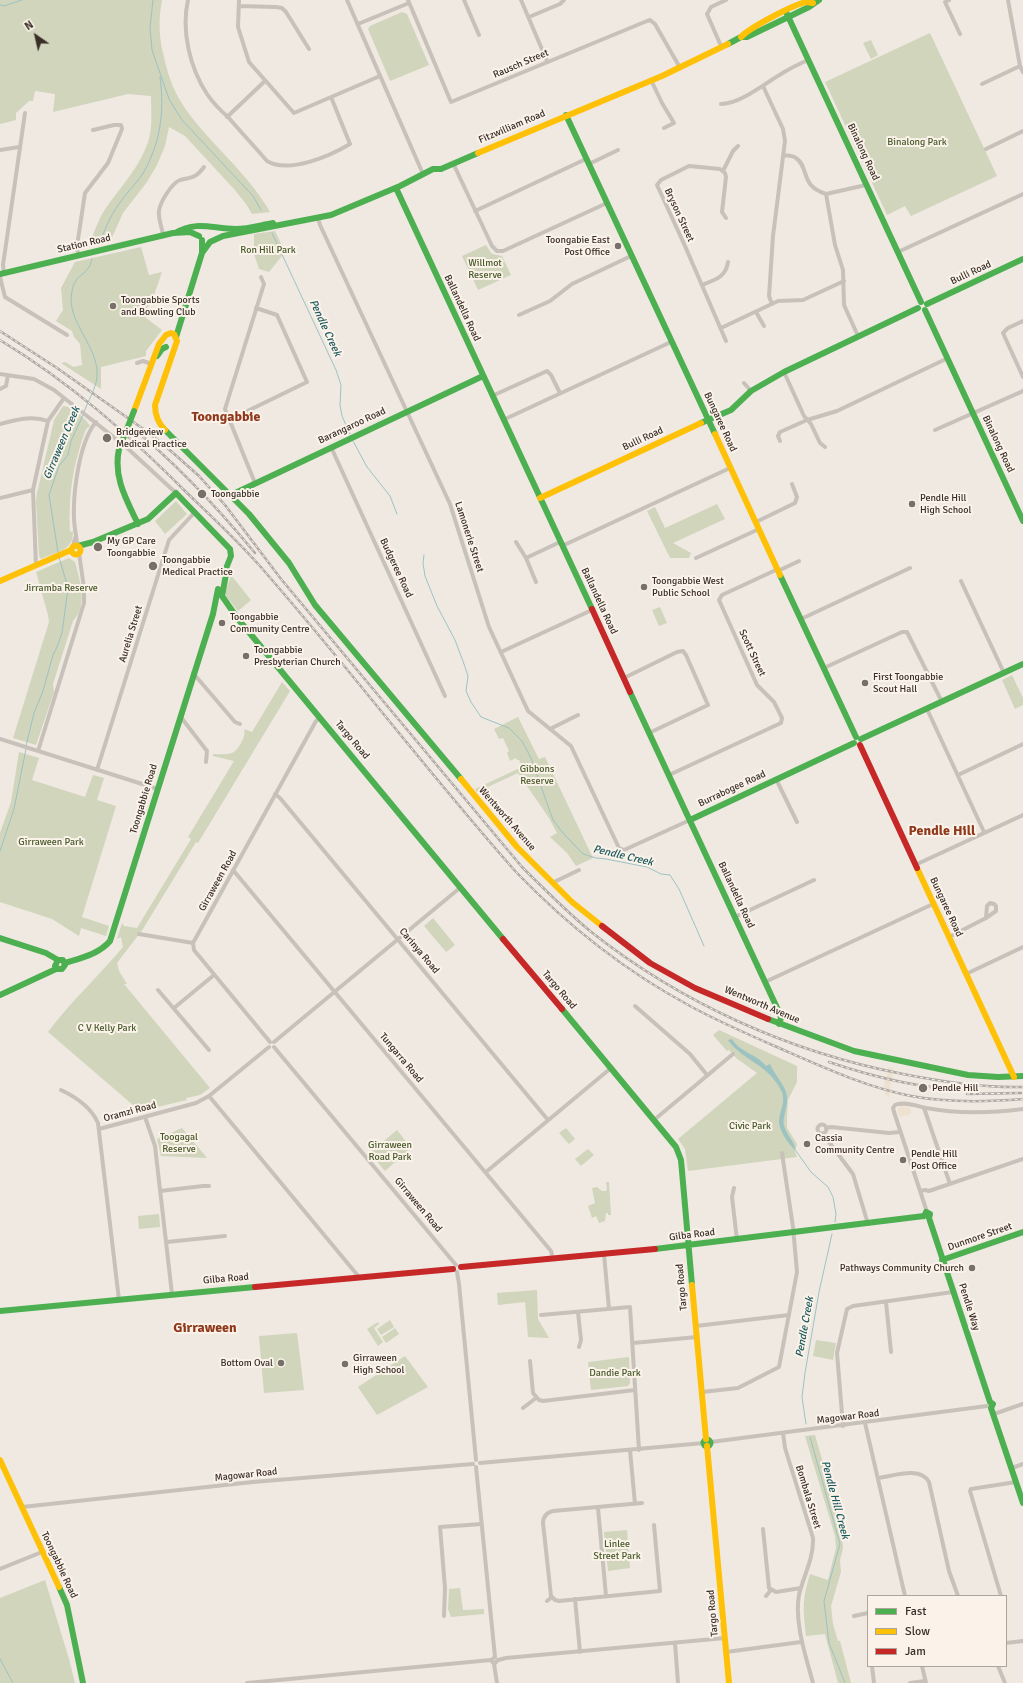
<!DOCTYPE html>
<style>
body{margin:0}
#map{position:relative;width:1023px;height:1683px;overflow:hidden;background:#efe9e2;font-family:Signika,sans-serif}
canvas{display:block}
.legend{position:absolute;left:867px;top:1595px;width:140px;height:72px;box-sizing:border-box;background:#fbf3ea;border:1px solid #ada49c;margin:0;padding:5px 7px;list-style:none;font-size:12px;color:#392e28}
.legend li{display:flex;align-items:center;gap:8px;height:20px}
.legend b{width:20px;border:1px solid #ada49c}
.north{position:absolute;left:16px;top:16px;width:40px;height:40px;-webkit-text-stroke:3px #fbf3ea;paint-order:stroke;rotate:326deg;font-size:11px;font-weight:700;line-height:16px;text-align:center;color:#392e28}
.north::after{content:'';display:block;margin:auto;width:14px;height:18px;background:#392e28;clip-path:polygon(50% 0,100% 100%,50% 72%,0 100%)}
</style>
<div id="map">
<canvas width="1023" height="1683"></canvas>
<ul class="legend">
<li><b style="height:5px;background:#4caf50"></b>Fast</li>
<li><b style="height:5px;background:#ffc107"></b>Slow</li>
<li><b style="height:5px;background:#c62828"></b>Jam</li>
</ul>
<div class="north">N</div>
</div>
<script>
const c = document.querySelector('canvas').getContext('2d');
c.lineJoin = 'round';
function fillPath(path, color) { c.fillStyle = color; c.fill(path, 'evenodd'); }
function stroke(path, color, width, dash) { c.strokeStyle = color; c.lineWidth = width; c.lineCap = dash ? 'butt' : 'round'; c.setLineDash(dash || []); c.stroke(path); }
function write(font, color, halo, rows, align = 'center') {
  c.font = font + ' Signika,sans-serif'; c.lineWidth = 4; c.setLineDash([]); c.textBaseline = 'middle'; c.strokeStyle = halo; c.fillStyle = color; for (const [text, x, y, turn = 0] of rows) {
    c.save(); c.translate(x, y); c.rotate((+turn || 0) * Math.PI / 180); c.textAlign = isNaN(turn) ? turn : align; if (halo) c.strokeText(text, 0, 0); c.fillText(text, 0, 0); c.restore();
  }
}
fillPath(new Path2D(`
 M0,0h162c-4,20 -3,38 2,57 4,19 11,38 23,54 25,35 61,62 83,101l-18,2 -6,-10 -12,-15 -49,-53 -16,-9 -4,19 -8,19 -10,17 -24,31 -13,29 -21,5c5,-15 10,-30 19,-42 15,-21 32,-39 40,-63 5,-15 3,-31 3,-46l-23,-2 -75,18 2,-18 -20,-3 -2,10h-4l-13,12v7l-16,4z
 M402,12l5,2 22,51 -39,16 -22,-52 2,-3z
 M930,33l67,143 -86,40 -6,-10 -18,9 -62,-133z
 M871,40l7,15 -7,4 -8,-16z
 M275,231l10,21 -16,20 -10,-3 -5,-15v-20z
 M486,245l6,9 10,2 9,19 -33,15 -16,-34z
 M141,247l8,28 13,-3 -10,29 -10,14 20,15 -16,21v5l-45,11v22l-40,-26 4,-1 9,5 8,-2 -2,-21 -6,-7 -2,-6 -16,-10 7,-11 -2,-22 14,-26z
 M63,406c9,0 23,13 27,20l-4,3c-13,34 -18,67 -16,103l3,-1c0,21 -16,20 -32,28l-2,-3 -3,-55 1,-8 17,-73z
 M176,501l11,13 -22,20 -10,-13z
 M717,504l8,15 -52,24 18,10 -2,5h-19l-23,-47 8,-4 10,21z
 M69,558l6,4c5,18 13,44 -2,59l-20,63 1,8 -18,53 -23,-7 36,-116 -1,-7 -12,-43z
 M231,575l20,25 -13,11 -12,-15 -1,-3z
 M660,607l7,16 -8,3 -7,-16z
 M1012,675l11,23v7l-8,4 -13,-29z
 M282,682l8,9 -92,152 -2,-1 -53,87 -26,34 2,8 8,13h-3l86,104 -10,7 -14,3 1,2 -47,11 -92,-79c22,-30 51,-56 75,-85l-2,-10 -4,2 5,-16 2,3 13,2 54,-89 -3,-2 46,-76 -21,-5v-2c6,0 13,1 19,-1 6,-2 15,-18 12,-24l8,3z
 M518,717l21,42 6,-2 48,101 -17,8 -9,-13 -17,-16 7,-4 -8,-15 -31,-45 -41,19 -2,-3 47,-22 -3,-7h-2l-1,-2 -6,3 -3,-8 2,-2 -6,-13 -4,1 -5,-10z
 M19,752l20,6 -7,22 53,17 8,-22 11,3 -7,22 19,6 -34,111 27,9 -3,10 -25,-8 -2,8 -27,-17 -52,-17v-69l11,-31z
 M433,918l22,27 -9,7 -22,-26z
 M719,1030l78,36v16l-9,18 -1,18v10l10,16 -2,7 2,6 -109,14 -3,-22 -7,-10 79,-66 -21,-15 -7,-8 -2,1 -14,-16z
 M182,1128l25,30 -46,-2 -4,-17z
 M566,1128l9,11 -6,5 -10,-11z
 M397,1130l14,18 -26,23 -15,-18z
 M588,1149l6,6 -13,11 -6,-7z
 M606,1182h3l2,33h-3v-2h-2l-1,8 -6,2 -3,-7 -4,2 -4,-12 7,-3 -3,-15 5,-1 5,4h4l1,-2z
 M159,1214l1,13 -21,2 -1,-13z
 M537,1290l1,29 11,19 -21,-1 -3,-35 -27,3 -1,-12z
 M390,1320l4,7 -13,8 -4,-6z
 M378,1322l1,2 -5,4 9,14 -5,4 -11,-17z
 M395,1328l4,6 -13,9 -4,-6z
 M297,1333l7,57 -40,3 -5,-57z
 M816,1340l20,3 -3,17 -20,-4z
 M405,1356l23,31 -51,28 -19,-28z
 M629,1357l1,26 -2,3 -37,4 -3,-28z
 M815,1435l26,90 2,23 -3,12 1,12 -10,34 2,18 5,17h2l11,42h-13l-13,-49 -19,2c-3,-27 -4,-36 4,-62l18,6 8,-32 -1,-12 -30,-100z
 M627,1530l3,38 -22,3 -4,-39z
 M45,1580l24,79 6,24h-75v-85z
 M460,1588l3,22 21,-1v5l-33,3 -3,-8 1,-20z`), '#d0d5bb');
fillPath(new Path2D(`
 M888,1067l6,1 -5,25 1,4h-2l-4,-3 1,-5 -1,-4 1,-5h2v-2z
 M901,1106l10,3v5l-11,3 -3,-7z`), '#eee1d0');
fillPath(new Path2D(`
 M732,1039c7,13 25,15 34,27l4,-2c4,11 16,21 17,33 1,9 -5,21 -3,29 3,9 10,15 12,25 -7,-7 -16,-18 -17,-29 0,-10 7,-19 3,-30 -13,-28 -38,-30 -54,-52z`), '#9cc2c2');
stroke(new Path2D(`
 M153,0l-3,28 2,22 17,49 13,21 71,76 8,14
 M0,5l4,1 18,-6
 M272,233l64,137 5,15 -1,20 2,11 8,18
 M99,245c5,-14 11,-29 20,-41 7,-11 16,-19 23,-29 18,-30 23,-63 18,-98
 M84,412c4,-11 11,-22 13,-34 3,-32 -32,-56 -25,-87 3,-16 11,-14 17,-24 2,-2 2,-6 3,-8
 M353,441l14,26 23,29 7,18
 M58,552l-9,-57 10,-29 9,-11 3,-14 12,-26
 M424,555l-1,8 2,13 12,30 18,34 9,24 4,12 -2,15 5,11 10,15 28,11 13,13 9,17 22,62 10,13 20,21 13,4 10,1 41,8 14,7 9,1 9,14 25,57
 M26,746l8,-33 9,-22 10,-36 4,-8 5,-14 6,-45 -9,-31
 M0,851l14,-42 12,-60
 M796,1151l15,21 17,15 5,10 3,17 -1,8
 M806,1424l-4,-27 3,-24 14,-81 13,-58
 M810,1437l30,107 -16,57 5,42 16,40
 M0,1659l13,24`), '#9cc2c2', 1);
stroke(new Path2D(`
 M188,0c-7,31 2,68 19,94 6,9 13,16 21,23 13,15 26,29 39,44 22,13 63,-5 83,-17l-19,-47
 M239,0l-1,27 11,35 45,51 86,-37
 M347,0l76,174
 M408,0l43,102 196,-81 3,-1 5,4 24,42
 M464,0l15,35
 M521,0l26,61
 M949,0l-4,2 15,32
 M1008,0l12,66 3,6
 M239,6l37,1 6,1 4,4 23,37
 M529,17l31,-13 4,-4
 M358,24l51,-21
 M721,46l-14,-32 4,-7 15,-7
 M651,80l11,23 12,20 -10,5
 M982,84l38,-18
 M763,86l20,43 2,12 -12,95 -4,60 3,8
 M721,104c19,0 43,-20 60,-30 8,-5 18,-10 27,-14
 M227,117l38,-36
 M986,149l37,-18
 M0,150l19,-3
 M783,155c4,1 9,0 13,3 14,10 3,27 30,36l40,-9
 M453,163l39,83 5,5h6l104,-48
 M589,164l29,-14
 M723,171l10,-20 5,-5
 M826,194l9,51 8,25 1,35 14,31
 M475,211l111,-52
 M318,218l2,7 130,279 39,123 39,84 43,35 48,102 5,2 66,-30
 M163,235c-1,-8 -5,-16 -4,-24 1,-9 13,-28 21,-31 12,-3 16,-2 24,-13
 M898,252l125,-58
 M78,255l-1,-9 8,-53 23,-30 14,-34 -1,-4h-7l-21,5
 M4,273l-1,-8 22,-152
 M0,277l5,20 62,38
 M702,285c13,-5 24,-8 26,-23
 M756,312l8,14
 M519,315l31,-14 22,-17 59,-28
 M1023,321l-15,7 -5,5 20,44
 M721,328l57,-27 25,-1 41,-19
 M726,341l-41,-95 -28,-61 4,-5 28,-14 31,3 5,4 1,4 -4,35 4,6
 M137,363l6,-2 9,3
 M784,372l20,44 7,8 9,19 5,4
 M0,374l34,5 20,11 71,56 51,47
 M744,383l7,8
 M0,389l6,-3 2,-11
 M492,396l55,-25 4,4 9,18
 M229,420l78,-38 -30,-67 -21,-7
 M503,420l168,-78
 M0,424c16,-4 32,-9 48,-3
 M935,430l88,-39
 M780,441l-2,-5 2,-4 27,-12 30,-9 111,-53
 M331,447l114,249
 M255,483l-30,-74 39,-125 -3,-7
 M0,498l33,-8
 M756,522l39,-19 2,-6 -5,-13
 M516,542l10,16 10,24
 M73,546l2,-8
 M77,546c0,-9 -3,-19 -3,-28 -1,-25 5,-76 22,-96
 M562,546l168,-78
 M526,558l34,-16
 M696,558l63,-29
 M36,566l-3,-76 15,-69 16,-23
 M778,571l21,-10
 M961,581l43,92
 M801,619l109,-51
 M501,652l91,-42
 M824,668l78,-36h5l35,70
 M193,673l42,49 5,2
 M624,678l53,-26 6,-1 3,4 22,50 -59,28
 M927,709l57,123
 M180,716l27,35 -1,11
 M550,729l28,-14
 M0,739l158,50
 M38,751l46,-148v-15l-5,-35
 M97,770l72,-230 26,-28
 M669,775l112,-52 1,-5 -8,-16 -17,-17 -38,-85 3,-5 56,-26
 M958,775l65,-31
 M776,779l21,43
 M275,794l5,4 268,322
 M915,865l108,-50
 M233,870l318,381 2,8
 M552,883l27,-13
 M735,917l79,-37
 M139,934l54,9
 M949,937l37,-19 1,-12 3,-3 4,1 2,2v5l-10,7
 M966,974l57,-27
 M765,982l168,-78
 M158,990l51,60
 M635,1006l55,48 17,21
 M174,1008l40,-33
 M270,1042l-76,-92 -1,-7 123,-222 4,-3
 M274,1042l187,-155
 M274,1047l182,218
 M61,1090c15,7 30,17 37,33l21,177
 M209,1096l150,181
 M924,1108l26,76
 M145,1117l10,29 17,148
 M654,1120l79,-66
 M817.5 1129a4.5 4.5 0 1 1 9 0a4.5 4.5 0 1 1-9 0Z
 M826,1128l5,-1 58,6 11,-1
 M99,1129l97,-26 13,-7 60,-49
 M823,1134l30,40 15,50
 M486,1172l125,-104
 M734,1188l-2,9 5,43
 M160,1191l43,-5h6
 M920,1191l5,-1 4,1 94,-32
 M927,1212l-33,-100 -1,-4 2,-3c9,-4 22,1 31,3 32,6 65,5 97,1
 M167,1242l58,-6
 M604,1254l5,55
 M457,1272l2,12 17,176
 M886,1302l5,50
 M578,1312l3,28 -2,7
 M541,1315l89,-8 9,143
 M696,1326l93,-11
 M633,1343l64,-6
 M530,1361l3,32 6,7 4,1 92,-11
 M702,1392l36,-4 41,-21 18,-95 -4,-45 -11,-74
 M523,1408l13,-10
 M994,1414l29,-10
 M865,1423l40,173
 M843,1426l-6,-73 10,-44 6,-3 100,-14
 M783,1433l2,15 28,90c1,20 -10,39 -14,57 -5,27 7,62 14,88
 M711,1442l276,-36
 M630,1450l5,54
 M480,1463l224,-20
 M476,1467l19,190
 M1012,1468l11,-4
 M878,1478c16,-2 42,-12 51,4l20,89 9,25
 M642,1503l-89,8c-6,1 -10,6 -10,12l8,73 4,4 4,1 101,-10 -6,-66
 M22,1507l231,-25 220,-18
 M598,1508l8,88
 M763,1529l6,59 7,4 25,-4
 M0,1569l42,-17
 M766,1596l5,-6
 M1001,1596l-31,-105 1,-2 45,-7
 M575,1599l5,53
 M547,1601l5,-4
 M444,1616l1,-28 -5,-61 42,-3
 M854,1616l14,-3
 M675,1643l3,40
 M1006,1643l17,-2
 M726,1652l75,-10
 M495,1657l-4,3 3,4 4,-4 8,-2 219,-20
 M494,1664l3,19
 M872,1666l2,17
 M922,1666l4,17
 M998,1666l7,17
 M247,1683l244,-23
 M910,1683l15,-2`), '#c8c1ba', 4);
stroke(new Path2D(`
 M786,12l135,290
 M728,44l13,-7h6l62,-30 10,-7
 M566,115l149,319
 M396,188l196,421
 M175,233c23,-13 37,-4 61,-4 12,0 25,-4 37,-6
 M202,253l8,-11 13,-6 108,-21 69,-29 33,-17h8l37,-16
 M0,274l173,-41 17,-1 9,4
 M927,304l96,-45
 M925,310l98,211
 M176,337l26,-84v-13
 M157,356l5,-7 4,-2
 M701,423l30,-13 20,-19 33,-19 134,-64
 M165,430l84,84 40,49 26,42 146,174
 M119,449c-6,28 7,50 19,75
 M231,495l252,-119
 M78,546l15,-4 55,-23 28,-26 54,56 1,7 -6,15
 M227,569l-5,27 16,23 265,320
 M780,575l76,162
 M630,692l149,320 2,6 -2,6
 M861,739l162,-75
 M690,820l164,-77
 M0,938l46,15 12,7h5l2,5 -3,4h-4l-3,-3 3,-6
 M65,963c16,-5 34,-9 45,-22l103,-327 5,-25
 M0,995l56,-26
 M562,1009l114,138 5,13 11,125
 M768,1019l86,32 114,24 30,2 25,-1
 M924,1216l2,-4 4,2 -1,4 61,184 3,2 -2,4 32,95
 M655,1249l269,-33
 M942,1260l81,-28
 M0,1311l255,-24
 M703.5 1443a3.5 3.5 0 1 1 7 0a3.5 3.5 0 1 1-7 0Z
 M59,1587l8,18 16,78`), '#4caf50', 6);
stroke(new Path2D(`
 M741,37c8,-9 55,-34 66,-35 2,0 4,1 6,1
 M478,153l184,-77 66,-32
 M134,411l25,-67 7,-9 5,-2 3,1 3,7 -22,64c0,11 3,18 10,25
 M715,434l65,141
 M540,498l161,-75
 M71.5 550a4.5 4.5 0 1 1 9 0a4.5 4.5 0 1 1-9 0Z
 M0,581l71,-31
 M461,779l56,68 55,55 30,24
 M917,868l97,209
 M692,1285l14,154
 M707,1446l22,237
 M0,1460l59,127`), '#ffc107', 6);
stroke(new Path2D(`
 M592,609l38,83
 M860,745l57,123
 M602,926l48,37 45,25 73,31
 M503,939l59,70
 M461,1267l194,-18
 M255,1287l198,-18`), '#c62828', 6);
const rail = new Path2D(`
 M0,331l57,37 92,65 23,19 27,24 26,29 56,74 241,288c22,22 44,44 68,64 91,72 199,121 313,143 40,8 79,14 120,13
 M0,340c71,43 127,93 185,151 25,24 51,48 74,74 88,100 168,207 257,307 51,53 109,99 174,134 31,17 64,31 96,45 41,18 81,36 125,45 37,7 75,6 112,3
 M129,425c47,38 88,82 126,128
 M829,1062c47,16 94,27 144,29
 M967,1094l54,-1`);
stroke(rail, '#afa9a5', 2.5);
stroke(rail, '#fbf3ea', 1, [3]);
stroke(new Path2D(`
 M119,449l15,-38`), '#4caf50', 6);
for (const [x, y, r, color] of [
 [618,246,4,"#796f69"],
 [113,306,4,"#796f69"],
 [107,438,5,"#796f69"],
 [202,494,5,"#796f69"],
 [912,504,4,"#796f69"],
 [98,547,5,"#796f69"],
 [153,566,5,"#796f69"],
 [644,587,4,"#796f69"],
 [222,623,4,"#796f69"],
 [246,656,4,"#796f69"],
 [865,683,4,"#796f69"],
 [923,1088,5,"#796f69"],
 [807,1144,4,"#796f69"],
 [903,1160,4,"#796f69"],
 [972,1268,4,"#796f69"],
 [281,1363,4,"#796f69"],
 [345,1364,4,"#796f69"]
]) { const dot = new Path2D(); dot.arc(x, y, r, 0, 2 * Math.PI); c.fillStyle = color; c.fill(dot); stroke(dot, '#fbf3ea', 1.5); }
write('10px', '#392e28', '#fbf3ea', [
 ["Rausch Street",521,64,-23],
 ["Fitzwilliam Road",512,127,-23],
 ["Binalong Road",863,152,65],
 ["Bryson Street",679,215,65],
 ["Station Road",84,244,-13],
 ["Bulli Road",971,273,-25],
 ["Ballandella Road",462,308,65],
 ["Bungaree Road",720,422,65],
 ["Barangaroo Road",352,426,-25],
 ["Bulli Road",643,439,-25],
 ["Binalong Road",998,444,65],
 ["Lamonerie Street",469,537,72],
 ["Budgeree Road",396,568,65],
 ["Ballandella Road",599,601,65],
 ["Aurelia Street",131,634,-73],
 ["Scott Street",752,653,65],
 ["Targo Road",352,740,50],
 ["Burrabogee Road",732,789,-25],
 ["Toongabbie Road",144,799,-73],
 ["Wentworth Avenue",507,819,49],
 ["Girraween Road",218,881,-61],
 ["Ballandella Road",736,895,65],
 ["Bungaree Road",946,907,65],
 ["Carinya Road",419,951,50],
 ["Targo Road",559,990,50],
 ["Wentworth Avenue",762,1005,23],
 ["Tungarra Road",401,1058,50],
 ["Oramzi Road",130,1112,-15],
 ["Girraween Road",418,1205,50],
 ["Gilba Road",692,1235,-7],
 ["Dunmore Street",980,1237,-19],
 ["Gilba Road",226,1279,-5],
 ["Targo Road",682,1287,-95],
 ["Pendle Way",969,1307,72],
 ["Magowar Road",848,1417,-7],
 ["Magowar Road",246,1475,-6],
 ["Bombala Street",808,1497,73],
 ["Toongabbie Road",59,1565,65],
 ["Targo Road",713,1613,-95]
]);
write('10px', '#485a2a', '#fbf3ea', [
 ["Binalong Park",917,142],
 ["Ron Hill Park",268,250],
 ["Willmot",485,263],
 ["Reserve",485,275],
 ["Jirramba Reserve",61,588],
 ["Gibbons",537,769],
 ["Reserve",537,781],
 ["Girraween Park",51,842],
 ["C V Kelly Park",107,1028],
 ["Civic Park",750,1126],
 ["Toogagal",179,1137],
 ["Reserve",179,1149],
 ["Girraween",390,1145],
 ["Road Park",390,1157],
 ["Dandie Park",615,1373],
 ["Linlee",617,1544],
 ["Street Park",617,1556]
]);
write('10px', '#392e28', '#fbf3ea', [
 ["Toongabie East",610,240,"right"],
 ["Post Office",610,252,"right"],
 ["Toongabbie Sports",121,300],
 ["and Bowling Club",121,312],
 ["Bridgeview",116,432],
 ["Medical Practice",116,444],
 ["Toongabbie",211,494],
 ["Pendle Hill",920,498],
 ["High School",920,510],
 ["My GP Care",107,541],
 ["Toongabbie",107,553],
 ["Toongabbie",162,560],
 ["Medical Practice",162,572],
 ["Toongabbie West",652,581],
 ["Public School",652,593],
 ["Toongabbie",230,617],
 ["Community Centre",230,629],
 ["Toongabbie",254,650],
 ["Presbyterian Church",254,662],
 ["First Toongabbie",873,677],
 ["Scout Hall",873,689],
 ["Pendle Hill",932,1088],
 ["Cassia",815,1138],
 ["Community Centre",815,1150],
 ["Pendle Hill",911,1154],
 ["Post Office",911,1166],
 ["Pathways Community Church",964,1268,"right"],
 ["Girraween",353,1358],
 ["High School",353,1370],
 ["Bottom Oval",273,1363,"right"]
], 'left');
write('italic 11px', '#1a595e', '#fbf3ea', [
 ["Pendle Creek",325,328,65],
 ["Girraween Creek",62,443,-67],
 ["Pendle Creek",623,856,13],
 ["Pendle Creek",805,1327,-80],
 ["Pendle Hill Creek",835,1500,75]
]);
write('bold 14px', '#8f381b', '#fbf3ea', [
 ["Toongabbie",226,417],
 ["Pendle Hill",942,831],
 ["Girraween",205,1328]
]);
</script>
